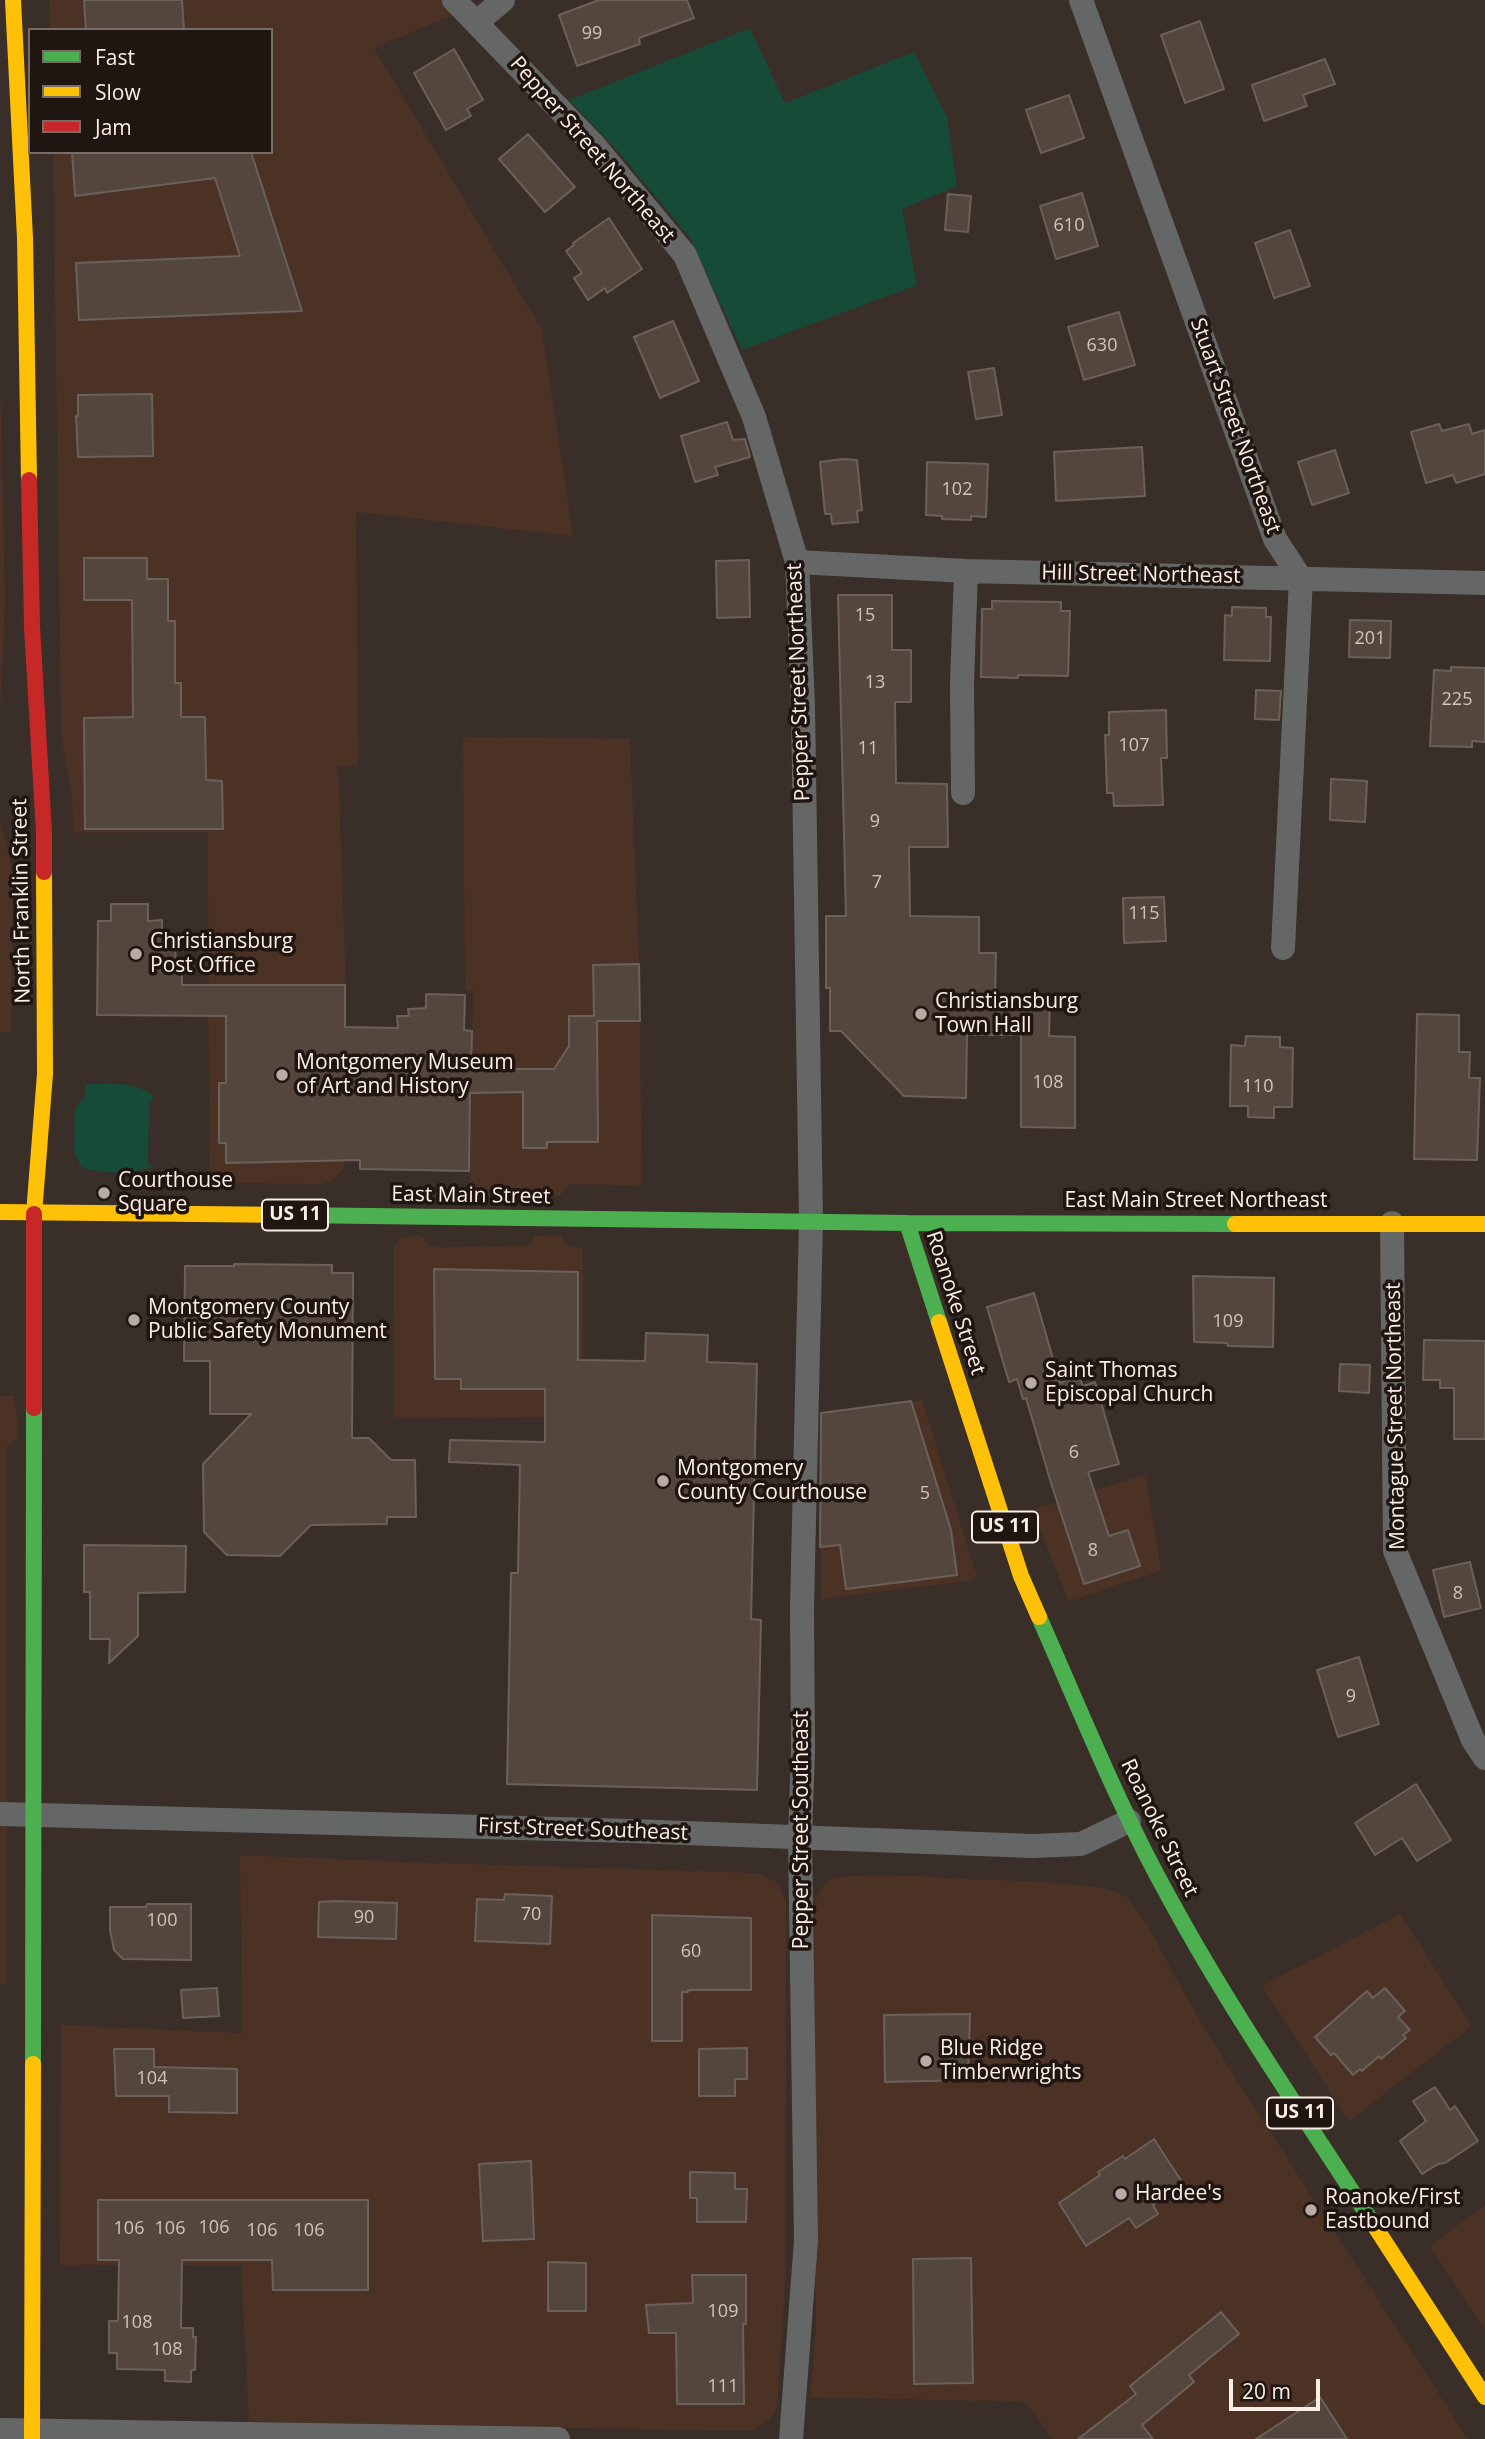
<!DOCTYPE html>
<style>
body{margin:0}
#map{position:relative;width:1485px;height:2439px;overflow:hidden;background:#392e28;font-family:"Open Sans",sans-serif}
canvas{display:block}
.legend{position:absolute;left:28px;top:28px;width:245px;height:126px;box-sizing:border-box;background:#201611;border:2px solid #786c66;margin:0;padding:9px 12px;list-style:none;font-size:21px;color:#fcede6}
.legend li{display:flex;align-items:center;gap:14px;height:35px}
.legend b{width:35px;border:2px solid #786c66}
.scale{position:absolute;left:1229px;top:2379px;width:91px;height:32px;box-sizing:border-box;border:4px solid #fcede6;border-top:0;padding-left:9px;font-size:21px;line-height:24px;white-space:nowrap;color:#fcede6;-webkit-text-stroke:5px #201611;paint-order:stroke}
</style>
<div id="map">
<canvas width="1485" height="2439"></canvas>
<ul class="legend">
<li><b style="height:9px;background:#4caf50"></b>Fast</li>
<li><b style="height:9px;background:#ffc107"></b>Slow</li>
<li><b style="height:9px;background:#c62828"></b>Jam</li>
</ul>
<div class="scale">20 m</div>
</div>
<script>
const c = document.querySelector('canvas').getContext('2d');
c.lineJoin = 'round';
function fillPath(path, color) { c.fillStyle = color; c.fill(path, 'evenodd'); }
function stroke(path, color, width, dash) { c.strokeStyle = color; c.lineWidth = width; c.lineCap = dash ? 'butt' : 'round'; c.setLineDash(dash || []); c.stroke(path); }
function write(font, color, halo, rows, align = 'center') {
  c.font = font + ' "Open Sans",sans-serif'; c.lineWidth = 7; c.setLineDash([]); c.textBaseline = 'middle'; c.strokeStyle = halo; c.fillStyle = color; for (const [text, x, y, turn = 0] of rows) {
    c.save(); c.translate(x, y); c.rotate((+turn || 0) * Math.PI / 180); c.textAlign = isNaN(turn) ? turn : align; if (halo) c.strokeText(text, 0, 0); c.fillText(text, 0, 0); c.restore();
  }
}
fillPath(new Path2D(`
 M49,0h390l16,14 -81,34 168,282 31,206 -217,-24 2,247 -1,6 -19,2 8,217 -2,184 -11,12 -10,4 -107,-1 -7,-6 -1,-345 -135,1 -1,-39 -10,-51 -1,-23 -8,-568h218v-122h-221z
 M0,369l5,232 -5,112z
 M463,737l167,2 9,225 3,222 -73,-2 -9,12h-90l3,-206h-8z
 M0,819l13,55 -2,158h-11z
 M417,1235l6,2 7,10 98,-1 7,-10 25,-1 10,12 13,1 1,169 -190,1 -1,-170 8,-10z
 M0,1396h14l4,30v12l-11,8v538h-7z
 M922,1400l55,177 -10,4 -146,18 -1,-186z
 M1145,1475l16,95 -92,32 -37,-92z
 M240,1855l165,7 353,11 20,10 8,20v368l-9,137 -7,11 -16,11h-48l-363,-5 -94,-4 -8,-155 -181,-1 1,-240 181,8z
 M887,1875l172,8 45,5 13,4 11,6 20,28 38,71 38,63 244,379h-415l-28,-37 -215,-5 6,-67 -2,-421 3,-13 8,-11 9,-7 15,-2z
 M1400,1914l72,112 -123,95 -87,-135z
 M1485,2205v126l-55,-85z`), '#4c3225');
fillPath(new Path2D(`
 M750,28l35,75 129,-51 33,65 10,69 -55,23 15,76 -175,65 -51,-111 -75,-90 -47,-49z
 M90,1084c21,-1 48,-2 64,12l-5,8 -1,60 5,4c-8,0 -13,3 -21,4 -15,2 -37,0 -51,-5l-7,-16 1,-43 11,-13v-10z`), '#154b37');
const building = new Path2D(`
 M84,0h98l2,30h-98z
 M599,0h88l7,18 -55,20 1,6 -63,22 -18,-51z
 M1200,21l24,68 -39,14 -24,-68z
 M454,49l29,51 -16,9 4,7 -25,14 -32,-57z
 M1325,59l10,25 -32,11 4,11 -43,15 -12,-36z
 M1069,95l15,43 -43,15 -15,-43z
 M528,134l47,53 -30,25 -46,-53z
 M72,152h179l51,159 -223,9 -3,-57 164,-7 -25,-78 -140,18z
 M1082,193l16,53 -42,13 -16,-53z
 M948,194l23,2 -3,36 -23,-2z
 M609,218l33,51 -35,24 -2,-5 -17,12 -14,-22 8,-5 -16,-22 8,-6 -1,-2z
 M1290,230l20,56 -36,12 -19,-55z
 M1119,312l16,53 -51,15 -16,-53z
 M673,321l26,60 -39,17 -26,-61z
 M994,368l8,47 -26,4 -8,-47z
 M152,394l1,62 -75,1 -2,-41h2v-21z
 M727,422l6,18 12,-1 5,18 -35,10 3,8 -23,7 -14,-46z
 M1439,424l3,7 27,-7 3,10 13,-4v44l-29,9 -3,-8 -27,8 -15,-51z
 M1142,447l3,49 -89,5 -2,-49z
 M1335,450l14,43 -37,12 -14,-43z
 M842,459l15,1 5,50 -5,1 1,11 -26,2 -1,-10h-6l-5,-52z
 M927,462l61,2 -2,53 -15,-1v4l-29,-1v-3l-16,-1z
 M84,558h63v21h21v42h7v62h6v34h24l1,63 16,1 1,48h-138l-1,-111 49,-1 -1,-117h-48z
 M749,560l1,57 -33,1 -1,-57z
 M838,595h54v55h19v52h-16l1,81 51,1 1,63h-39l1,69 69,1v36h17l-1,44 55,4 -1,35 26,1v91l-54,-1v-92h-54l-1,63 -62,-2 -63,-65h-11v-43h-4v-72h20z
 M992,601l69,1v9h9l-2,65 -50,-1v3l-37,-1 1,-68h10z
 M1232,607l34,1v9h5l-1,44 -46,-1 1,-45 7,1z
 M1350,620l41,1 -1,37 -41,-1z
 M1451,667l34,1v74l-13,-1v6l-42,-1 4,-76 17,1z
 M1256,690l25,1 -2,29 -24,-1z
 M1166,710l1,48h-6l2,47 -49,1 -1,-13h-6l-2,-58h4v-23z
 M1331,779l36,2 -2,41 -35,-2z
 M1164,897l2,44 -42,2 -1,-45z
 M111,904h37v17l14,-1v15l13,1 1,36h6v13h163v42l53,1 -1,-12h12l-1,-7 18,-1v-14l39,1 -1,35 8,1 -1,38h83l15,-23v-30h25l-1,-51 46,-1 1,57h-43l1,121h-51v6h-24v-56l-53,1 -1,78 -109,-2v-9l-134,3v-20h-7v-60h7v-67l-129,-1 1,-94h13z
 M1417,1014l42,1v37h11l-1,26h11l-3,82 -63,-1z
 M1246,1036l34,1v10l13,1 -1,59h-18v11l-26,-1v-11h-18l1,-61 14,1z
 M234,1264l98,1v8h21l-1,165h17l22,22h24l1,57h-29v7l-76,1 -31,31 -53,-1 -23,-23 -1,-68 48,-50h-41v-53h-26l1,-95h49z
 M434,1269l144,3v88l67,1 1,-28 62,2 -1,27 50,2 -6,255 10,1 -4,170 -250,-6 4,-211h7l2,-108 -71,-3 1,-22 95,2v-53h-84v-10h-26z
 M1193,1276l81,2 -1,69 -45,-1 -1,-3 -33,-1z
 M1034,1293l26,90 10,-4 1,3 9,-3 3,7 12,-4 24,82 -31,8 21,64 19,-6 12,36 -56,18 -33,-101 -25,-85 -3,1 -6,-20 -8,3 -22,-75z
 M1424,1340l61,1v98h-31v-51h-14v-8h-17z
 M1340,1364l30,1 -1,28 -30,-2z
 M911,1401l40,129 6,45 -111,14 -6,-44 -20,2 1,-134z
 M84,1545l102,1 -1,46 -47,1v43l-29,27 1,-24h-20v-47h-6z
 M1470,1562l11,46 -37,9 -11,-47z
 M1359,1657l20,67 -41,13 -21,-67z
 M1416,1784l35,56 -34,21 -15,-23 -27,17 -20,-32z
 M505,1894l47,2 -2,48 -75,-3 2,-42 27,1z
 M335,1901l62,2 -1,36 -78,-2 1,-35z
 M147,1904h44v56l-68,-1 -9,-9 -4,-20v-23h36z
 M652,1915l99,3v72h-63v2h-6v49h-30z
 M217,1988l2,28 -36,2 -2,-28z
 M1385,1988l20,23 -7,6 12,13 -7,5 3,3 -25,21 -2,-3 -17,15 -2,-2 -7,6 -19,-22 -3,2 -16,-18 52,-46 6,7z
 M970,2014l-2,66 -83,2 -1,-67z
 M747,2048v31h-12v17h-36v-47z
 M114,2049h40v18l83,2v44l-68,-1v-16h-53z
 M1435,2087l15,23 5,-4 23,35 -33,22 -7,1 -16,10 -22,-33 26,-20 -13,-20z
 M1154,2139l30,46 -31,20 5,9 -22,14 -7,-10 -43,28 -27,-43 41,-28 -2,-3 25,-16 2,3z
 M531,2161l3,78 -51,2 -4,-77z
 M690,2172l45,1v16h12l-1,33h-49v-24h-7z
 M98,2200h270v90h-95l-1,-30h-90l-1,68h12v9h3l-1,33h-4v12l-26,-1v-11l-48,-1v-16h-8v-32h9l1,-61h-21z
 M971,2258l2,125 -59,1 -1,-125z
 M548,2262l38,1v48h-38z
 M692,2275h54v49h-3l1,80h-67l-1,-71h-27l-3,-28 47,-2z
 M1221,2312l18,22 -50,41 5,7 -52,43 11,14h-75l58,-45 -6,-8z
 M1320,2397l27,42h-91z`);
fillPath(building, '#54463c');
stroke(building, '#6b615b', 2);
stroke(new Path2D(`
 M454,0l139,144 92,111 69,162 43,145 6,144 8,515 -9,386 1,144 -3,86 6,403 -15,199
 M1081,0l194,539 26,40 -18,369
 M477,22l26,-22
 M797,562l169,9 519,12
 M963,793l-1,-111 4,-111
 M1392,1223l3,328 78,189 12,18
 M0,1814l632,17 401,15 48,-2 48,-23
 M0,2430l558,9`), '#656766', 24);
stroke(new Path2D(`
 M293,1215l614,8 32,99
 M907,1223l328,1
 M1039,1617c42,95 81,193 132,284 61,112 134,217 203,324
 M33,2064l1,-656`), '#4caf50', 16);
stroke(new Path2D(`
 M13,0l12,238 4,242
 M0,1212l293,3
 M34,1214l11,-140 -1,-202
 M1235,1224h250
 M939,1322l82,254 18,41
 M1374,2225l111,172
 M32,2439l1,-375`), '#ffc107', 16);
stroke(new Path2D(`
 M29,480l3,146 12,207v39
 M34,1408v-194`), '#c62828', 16);
for (const [x, y, r, color] of [
 [136,954,7,"#b8aaa4"],
 [921,1014,7,"#b8aaa4"],
 [282,1075,7,"#b8aaa4"],
 [104,1193,7,"#b8aaa4"],
 [134,1320,7,"#b8aaa4"],
 [1031,1383,7,"#b8aaa4"],
 [663,1481,7,"#b8aaa4"],
 [926,2061,7,"#b8aaa4"],
 [1121,2194,7,"#b8aaa4"],
 [1311,2210,7,"#b8aaa4"]
]) { const dot = new Path2D(); dot.arc(x, y, r, 0, 2 * Math.PI); c.fillStyle = color; c.fill(dot); stroke(dot, '#201611', 2.5); }
write('18px', '#d2c3bc', null, [
 ["99",592,34],
 ["610",1069,226],
 ["630",1102,346],
 ["102",957,490],
 ["15",865,616],
 ["201",1370,639],
 ["13",875,683],
 ["225",1457,700],
 ["107",1134,746],
 ["11",868,749],
 ["9",875,822],
 ["7",877,883],
 ["115",1144,914],
 ["108",1048,1083],
 ["110",1258,1087],
 ["109",1228,1322],
 ["6",1074,1453],
 ["5",925,1494],
 ["8",1093,1551],
 ["8",1458,1594],
 ["9",1351,1697],
 ["70",531,1915],
 ["90",364,1918],
 ["100",162,1921],
 ["60",691,1952],
 ["104",152,2079],
 ["106",214,2228],
 ["106",129,2229],
 ["106",170,2229],
 ["106",262,2231],
 ["106",309,2231],
 ["109",723,2312],
 ["108",137,2323],
 ["108",167,2350],
 ["111",723,2387]
]);
for (const [x, y, w] of [
 [295,1215,66],
 [1005,1527,66],
 [1300,2113,66]
]) { const box = new Path2D(); box.roundRect(x - w / 2, y - 15.5, w, 31, 5); c.fillStyle = '#201611'; c.fill(box); stroke(box, '#fcede6', 2); }
write('bold 19px', '#fcede6', null, [
 ["US 11",295,1215],
 ["US 11",1005,1527],
 ["US 11",1300,2113]
]);
write('21px', '#fcede6', '#201611', [
 ["Pepper Street Northeast",592,150,49],
 ["Stuart Street Northeast",1235,426,70],
 ["Hill Street Northeast",1141,575,1],
 ["Pepper Street Northeast",799,682,-92],
 ["North Franklin Street",22,901,-91],
 ["East Main Street",471,1196,1],
 ["East Main Street Northeast",1196,1201],
 ["Roanoke Street",955,1303,72],
 ["Montague Street Northeast",1396,1416,-91],
 ["Roanoke Street",1159,1828,64],
 ["First Street Southeast",583,1830,2],
 ["Pepper Street Southeast",802,1830,-90]
]);
write('21px', '#fcede6', '#201611', [
 ["Christiansburg",150,942],
 ["Post Office",150,966],
 ["Christiansburg",935,1002],
 ["Town Hall",935,1026],
 ["Montgomery Museum",296,1063],
 ["of Art and History",296,1087],
 ["Courthouse",118,1181],
 ["Square",118,1205],
 ["Montgomery County",148,1308],
 ["Public Safety Monument",148,1332],
 ["Saint Thomas",1045,1371],
 ["Episcopal Church",1045,1395],
 ["Montgomery",677,1469],
 ["County Courthouse",677,1493],
 ["Blue Ridge",940,2049],
 ["Timberwrights",940,2073],
 ["Hardee's",1135,2194],
 ["Roanoke/First",1325,2198],
 ["Eastbound",1325,2222]
], 'left');
</script>
